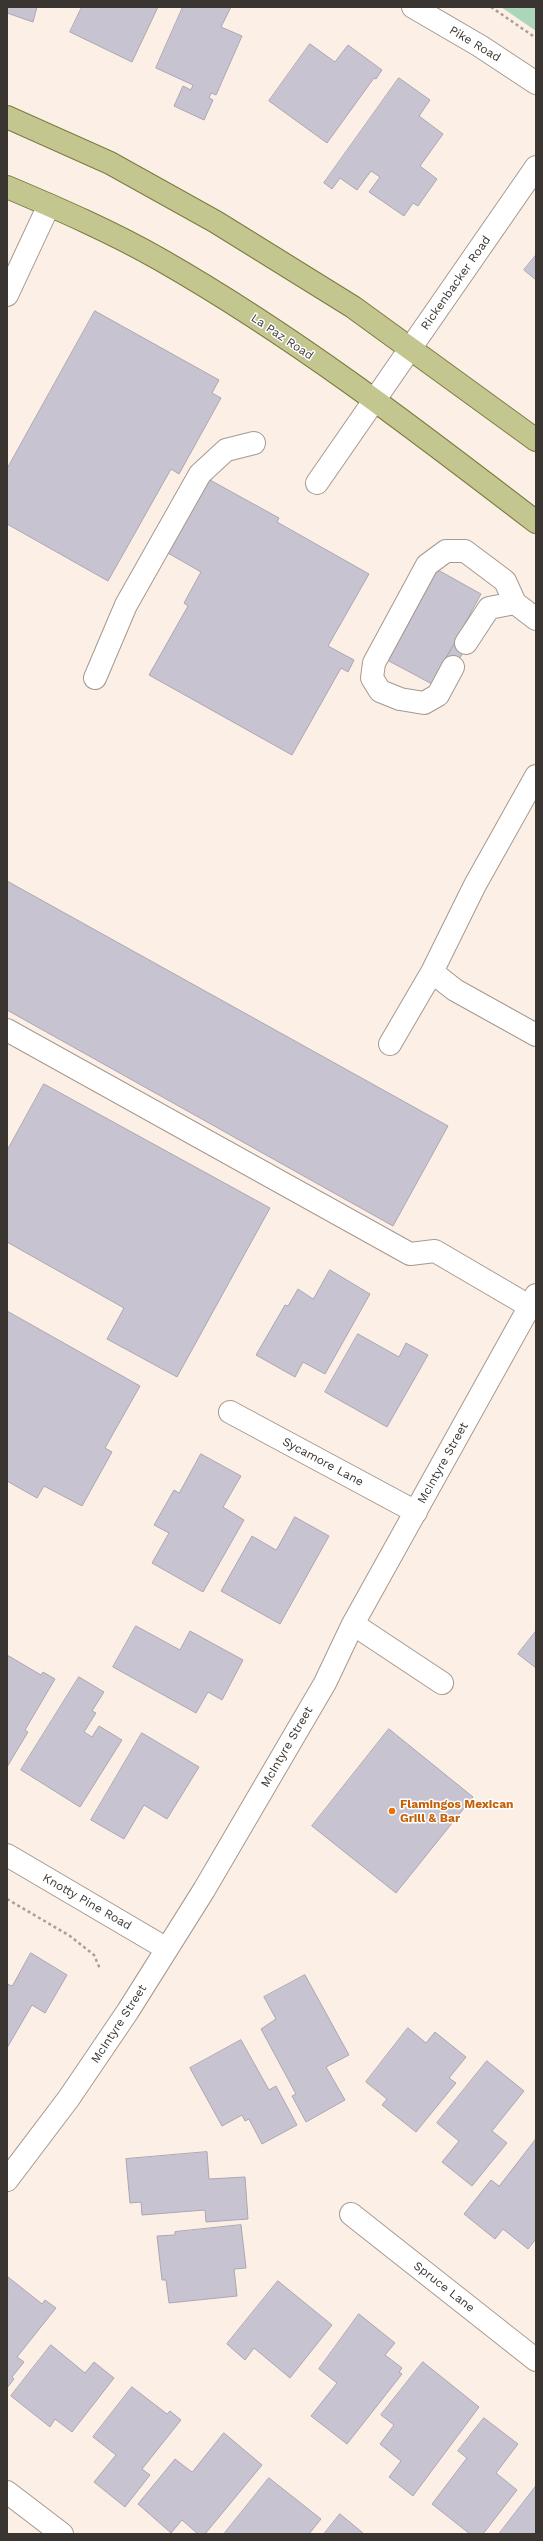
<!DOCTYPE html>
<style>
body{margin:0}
#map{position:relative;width:543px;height:2541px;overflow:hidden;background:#fcefe5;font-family:"Work Sans",sans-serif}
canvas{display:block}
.frame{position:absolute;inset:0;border:8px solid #3a3531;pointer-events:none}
</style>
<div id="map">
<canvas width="543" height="2541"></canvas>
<div class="frame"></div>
</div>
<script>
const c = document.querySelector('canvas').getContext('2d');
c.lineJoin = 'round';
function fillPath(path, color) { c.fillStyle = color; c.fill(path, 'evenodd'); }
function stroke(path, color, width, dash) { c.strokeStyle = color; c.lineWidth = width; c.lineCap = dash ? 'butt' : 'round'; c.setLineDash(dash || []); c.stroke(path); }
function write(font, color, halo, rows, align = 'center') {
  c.font = font + ' "Work Sans",sans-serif'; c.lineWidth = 3; c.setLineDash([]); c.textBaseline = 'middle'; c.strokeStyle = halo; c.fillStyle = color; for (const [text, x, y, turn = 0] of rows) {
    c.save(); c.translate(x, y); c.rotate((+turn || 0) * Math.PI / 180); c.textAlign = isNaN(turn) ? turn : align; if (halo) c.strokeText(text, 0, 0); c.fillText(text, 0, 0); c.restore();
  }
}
fillPath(new Path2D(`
 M500,7h36v24l-32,-22z`), '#abd6ba');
const building = new Path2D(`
 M7,7h30l-4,15 -26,-9z
 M82,7h76l-26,55 -62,-30z
 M183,7h48l-10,20 21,9 -26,59 -5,-2 -2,5 4,2 -9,20 -30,-14 9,-20 8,4 2,-5 -37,-17z
 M310,44l25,18 13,-17 34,25 -6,9 -2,-1 -47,65 -58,-42z
 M399,78l31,22 -11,16 24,18 -23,32 17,13 -19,27 -5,-3 -9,13 -35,-24 11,-15 -9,-6 -14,19 -17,-12 -8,11 -8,-6z
 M536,255v25l-12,-10z
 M95,311l124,69 -7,13 9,5 -42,76 -8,-5 -63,112 -101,-57v-55z
 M210,480l69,38 -2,4 92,52 -41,72 26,14 -6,12 -7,-4 -49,87 -143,-80 39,-69 -4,-3 17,-31 -33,-19z
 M438,570l43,24 -49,90 -43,-23z
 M458,638l10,6 -14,24 -10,-6z
 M7,881l441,245 -55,100 -386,-216z
 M44,1084l226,124 -93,169 -70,-38 17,-31 -117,-66v-91z
 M330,1270l40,24 -45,80 -22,-12 -8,15 -39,-22 29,-50 3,1 10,-17 15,10z
 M7,1311l133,75 -35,62 7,4 -30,54 -38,-20 -7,12 -30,-17z
 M358,1334l41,23 7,-14 22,12 -41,72 -62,-35z
 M201,1454l40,22 -18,31 21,13 -41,72 -51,-29 17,-30 -15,-8 20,-35 5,3z
 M295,1517l34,19 -49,88 -59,-33 31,-55 24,14z
 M136,1626l44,24 10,-19 53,29 -21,40 -14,-8 -12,21 -83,-46z
 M536,1631v37l-18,-14z
 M7,1655l34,20 2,-3 12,7 -30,51 3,2 -21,35z
 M79,1677l25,15 -12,19 4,2 -12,19 8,5 7,-11 23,14 -42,67 -59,-37z
 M389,1729l84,68 -77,96 -84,-67z
 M142,1733l57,34 -32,52 -23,-14 -20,34 -33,-19z
 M31,1953l36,22 -22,38 -13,-8 -25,43v-64l5,2z
 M305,1975l44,80 -23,12 19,33 -39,22 -14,-26 4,-2 -35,-65 15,-10 -12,-22z
 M408,2028l18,15 9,-11 31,25 -17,21 7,5 -40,49 -34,-27 5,-6 -21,-17z
 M241,2040l28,50 7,-4 21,39 -35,19 -13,-25 -4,2 -3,-6 -20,11 -32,-58z
 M487,2061l37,30 -32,40 15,12 -35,43 -30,-24 17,-21 -22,-18z
 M536,2139v100l-8,10 -25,-20 -8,10 -31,-25 27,-34 8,6z
 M207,2152l2,27 36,-2 3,42 -42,3 -1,-12 -63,5 -1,-13 -11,1 -4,-44z
 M241,2225l5,43 -12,1 3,27 -68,7 -3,-23h-4l-5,-44 18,-1v-3z
 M8,2277l34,27 3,-4 11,8 -39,49 7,5 -12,15 2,2 -7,9z
 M278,2281l54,44 -42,53 -36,-30 -9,12 -18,-16z
 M359,2314l36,29 -10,12 17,13 -3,4 3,2 -55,70 -36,-28 26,-33 -18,-14z
 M51,2345l34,28 9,-11 20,16 -42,54 -17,-13 -5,8 -39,-31z
 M423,2362l56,45 -66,89 -24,-19 12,-16 -21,-17 14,-19 -13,-10z
 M132,2387l35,27 3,-3 11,9 -39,49 8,6 -25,32 -31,-25 22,-27 -23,-18z
 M484,2418l34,26 -22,29 21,17 -34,44h-13l-38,-30 35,-46 -9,-7z
 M224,2433l38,32 -57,69h-7l-16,-14 -11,13 -33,-29 37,-45 17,13z
 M269,2478l52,41 -12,15h-85z
 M536,2486v48h-37z
 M340,2514l23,19v1h-39z`);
fillPath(building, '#c8c3d0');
stroke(building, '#aba6b3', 1);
const minor = new Path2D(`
 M413,7l67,39 56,37
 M7,295l42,-90
 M317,483l219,-316
 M515,603l21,16
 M453,667l-15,28 -14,8 -24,-4 -20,-8 -8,-13 2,-15 53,-98 19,-14h19l40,30 10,22 -26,5 -23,35
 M95,678l31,-73 74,-131 26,-24 28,-7
 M432,972l23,18 81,45
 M7,1030l403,224 25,-3 94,55
 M390,1044l42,-72 43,-87 61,-109
 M230,1412l186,100
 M353,1624l89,59
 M7,1855l160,94
 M7,2180l62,-82 59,-87 76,-121 121,-207 28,-59 183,-329
 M351,2214l185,146
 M7,2492l55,42`);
const major = new Path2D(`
 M7,117l103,46 106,59 137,85 183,133
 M7,187c52,22 105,45 154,73 133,76 254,169 375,262`);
stroke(minor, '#a59990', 24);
stroke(major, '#7a7b3e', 24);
stroke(new Path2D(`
 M491,7l45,31
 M7,1899l63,37 24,19 6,14`), '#a99f98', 2.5, [3, 3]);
stroke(minor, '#fff', 22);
stroke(major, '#c4c68f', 22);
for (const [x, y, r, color] of [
 [392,1811,4,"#e8710a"]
]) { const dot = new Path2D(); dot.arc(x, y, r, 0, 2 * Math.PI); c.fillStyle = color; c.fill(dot); stroke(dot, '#fff', 1.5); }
write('12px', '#3a3531', '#fff', [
 ["Pike Road",475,44,31],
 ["Rickenbacker Road",456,283,-55],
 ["La Paz Road",282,337,34],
 ["Sycamore Lane",323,1462,28],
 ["McIntyre Street",443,1463,-61],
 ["McIntyre Street",287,1747,-60],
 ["Knotty Pine Road",87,1902,30],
 ["McIntyre Street",119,2024,-57],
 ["Spruce Lane",444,2287,38]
]);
write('bold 12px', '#c56008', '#fff', [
 ["Flamingos Mexican",400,1804],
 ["Grill & Bar",400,1818]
], 'left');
</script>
